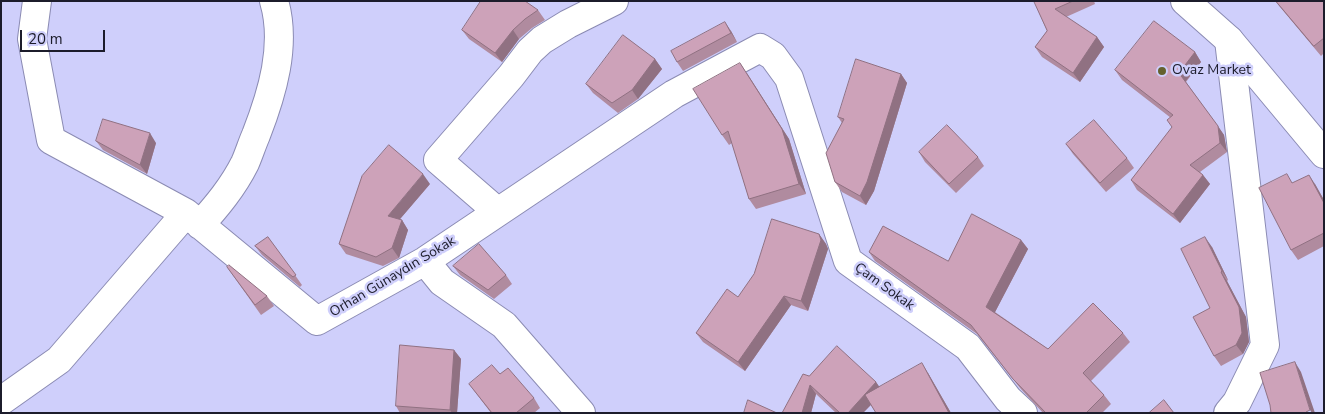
<!DOCTYPE html>
<meta charset="utf-8">
<style>
body{margin:0}
#map{position:relative;width:1325px;height:414px;overflow:hidden;background:#cfcffb;font-family:"Nunito Sans",sans-serif}
canvas{display:block}
.frame{position:absolute;inset:0;border:2px solid #1c1c2b;pointer-events:none}
.scale{position:absolute;left:20px;top:30px;width:85px;height:22px;box-sizing:border-box;border:2px solid #1c1c2b;border-top:0;padding-left:6px;font-size:15px;line-height:18px;white-space:nowrap;color:#1c1c2b;-webkit-text-stroke:4px #cfcffb;paint-order:stroke}
</style>
<div id="map">
<canvas width="1325" height="414"></canvas>
<div class="frame"></div>
<div class="scale">20 m</div>
</div>
<script>
const c = document.querySelector('canvas').getContext('2d');
c.lineJoin = 'round';
function stroke(path, color, width, dash) { c.strokeStyle = color; c.lineWidth = width; c.lineCap = dash ? 'butt' : 'round'; c.setLineDash(dash || []); c.stroke(path); }
function fillPath(path, color) { c.fillStyle = color; c.fill(path, 'evenodd'); }
function write(font, color, halo, rows, align = 'center') {
  c.font = font + ' "Nunito Sans",sans-serif'; c.lineWidth = 5; c.setLineDash([]); c.textBaseline = 'middle'; c.strokeStyle = halo; c.fillStyle = color; for (const [text, x, y, turn = 0] of rows) {
    c.save(); c.translate(x, y); c.rotate((+turn || 0) * Math.PI / 180); c.textAlign = isNaN(turn) ? turn : align; if (halo) c.strokeText(text, 0, 0); c.fillText(text, 0, 0); c.restore();
  }
}
const street = new Path2D(`
 M37,1l-5,38 19,101 135,73 131,108 108,-60 249,-167 86,-46 13,8 16,22 59,183 120,86 40,52 15,14
 M498,212l-60,-52 73,-84 19,-25 12,-11 26,-16 46,-23
 M200,225c17,-19 33,-38 45,-62 4,-9 7,-19 11,-28 16,-41 31,-90 18,-134
 M425,261l17,21 62,43 77,88
 M1,401l58,-41 127,-147
 M1228,413l9,-11 28,-57 -36,-305`);
const secondary = new Path2D(`
 M1185,1l44,39 95,114`);
stroke(street, '#8b8bb3', 30);
stroke(secondary, '#8b8bb3', 30);
stroke(street, '#fff', 28);
stroke(secondary, '#fff', 28);
fillPath(new Path2D(`
 M1034,1h60l1,3 -29,13 31,20 7,10 -24,35 -38,-25 -7,-10 12,-16z
 M1275,1h49v52l-3,3z
 M538,10l7,10 -13,8 -13,11 -17,23 -33,-23 -7,-9z
 M731,31l6,11 -54,29 -6,-9z
 M1195,52l6,10 -15,20 38,53 3,17 -27,20 3,3 7,9 -30,39 -43,-33 -6,-10 41,-52 -1,-10 -49,-38 -7,-10z
 M655,59l7,10 -24,30 -20,14 -25,-20 -7,-9z
 M747,73l42,66 17,55 -50,15 -7,-10 -17,-56 -3,2 -7,-10z
 M901,74l6,9 -33,108 -8,14 -24,-13 -7,-10 7,-59 -4,-6z
 M96,141l60,2 -9,31 -44,-24z
 M1066,144l61,14 7,10 -28,24 -33,-38z
 M919,152l59,5 6,9 -28,27 -31,-31z
 M1293,183l22,1 9,16v46l-26,14 -7,-10z
 M430,184l-31,36h3l6,10 -9,28 -16,8 -37,-12 -7,-10z
 M819,234l7,10 2,5 -20,62 -17,-6 -46,66 -42,-29 -7,-9 42,-36z
 M268,237l34,48 -2,2 -38,-32 -7,-9z
 M1021,240l7,9 -33,63 53,37 75,-16 7,9 -39,39 13,14 7,9 -9,9h-59l-23,-25 -43,-54 -102,-73 -6,-9 79,9z
 M1212,247l16,33 -1,1 19,36 3,25 -6,12 -22,12 -7,-10 -4,-48z
 M453,266l53,9 6,9 -18,15 -34,-24z
 M227,267l40,29 7,10 -13,9z
 M454,350l7,9 -4,54h-57l-4,-7z
 M928,373l23,40h-75l-5,-8 -8,8h-27l-20,-19 -5,19h-29l27,-37 67,6 3,5z
 M469,384l65,14 6,10 -6,5h-43z`), '#b08b9f');
fillPath(new Path2D(`
 M725,22l6,9 6,11 -6,-9z
 M513,30l6,9 -17,23 -7,-9z
 M1097,37l7,10 -24,35 -7,-9z
 M1195,52l6,10 -16,20 -6,-9z
 M655,59l7,10 -24,30 -6,-9z
 M740,63l49,76 17,55 -7,-10z
 M901,74l6,9 -33,108 -8,14 -6,-9z
 M1218,126l6,9 3,17 -7,-9z
 M150,133l6,10 -9,31 -7,-9z
 M423,174l7,10 -35,41 -7,-9z
 M1203,175l7,9 -30,39 -7,-9z
 M1309,175l6,9 9,16v3z
 M402,220l6,10 -9,28 -7,-10z
 M819,234l7,10 2,5 -20,62 -7,-10z
 M1205,237l7,10 16,33 -6,-9z
 M1021,240l7,9 -35,67 -7,-9z
 M1221,272l6,9 19,36 3,25 -6,12 -7,-9z
 M784,296l7,9 -46,66 -7,-9z
 M454,350l7,9 -4,54h-5l-2,-3z
 M1295,362l6,10 14,41h-3l-2,-3z
 M922,363l6,10 23,40h-2z
 M876,382l7,10 -20,21h-15z
 M810,385l6,9 -5,19h-9z`), '#907182');
const building = new Path2D(`
 M481,1h44l13,9 -13,9 -12,11 -18,23 -33,-23z
 M1034,1h39l-18,8 42,28 -24,36 -38,-26 12,-16z
 M1276,1h48v37l-10,8z
 M1154,21l41,31 -16,21 39,53 2,17 -30,22 13,10 -30,39 -42,-34 41,-53 -5,-7 6,-5 -58,-45z
 M725,22l6,11 -54,29 -6,-11z
 M623,35l32,24 -23,31 -20,13 -26,-19z
 M856,59l45,15 -34,108 -7,14 -25,-14 -9,-29 18,-34 -6,-2z
 M740,63l42,66 17,55 -50,15 -21,-68 -6,4 -29,-46z
 M103,119l47,14 -10,32 -44,-24z
 M1094,120l33,38 -27,25 -34,-39z
 M947,125l31,32 -29,27 -30,-32z
 M389,145l34,29 -35,42 14,4 -10,28 -16,9 -37,-13 23,-68z
 M1287,174l5,9 17,-8 15,28v30l-33,17 -32,-62z
 M972,214l49,26 -35,67 62,42 45,-46 30,30 -40,40 21,22 -18,18h-40l-33,-34 -42,-54 -102,-73 14,-26 65,35z
 M772,219l47,15 2,6 -20,61 -17,-5 -46,66 -42,-29 31,-44 11,8 16,-23z
 M268,237l28,38 -3,2 -38,-31z
 M1205,237l17,34 -1,1 18,35 3,26 -6,12 -22,11 -21,-39 17,-9 -29,-59z
 M479,244l27,31 -18,15 -35,-24z
 M229,265l38,31 -12,9 -28,-38z
 M400,345l54,5 -4,60 -54,-4z
 M837,346l39,36 -28,31h-8l-30,-28 -8,28h-20l21,-39 6,2z
 M1295,362l15,48 -4,2v1h-35l-1,-8 -10,-32z
 M922,363l27,50h-73l-11,-18z
 M492,365l8,9 8,-6 26,30 -18,15h-24l-23,-29z
 M748,400l29,13h-33z
 M1164,400l10,13h-25z`);
fillPath(building, '#cda2b9');
stroke(building, '#907182', 1);
for (const [x, y, r, color] of [
 [1162,71,5,"#65612e"]
]) { const dot = new Path2D(); dot.arc(x, y, r, 0, 2 * Math.PI); c.fillStyle = color; c.fill(dot); stroke(dot, '#cfcffb', 2); }
write('14px', '#1c1c2b', '#cfcffb', [
 ["Ovaz Market",1172,71]
], 'left');
write('14px', '#1c1c2b', '#cfcffb', [
 ["Orhan Günaydın Sokak",393,277,-31],
 ["Çam Sokak",884,287,36]
]);
</script>
